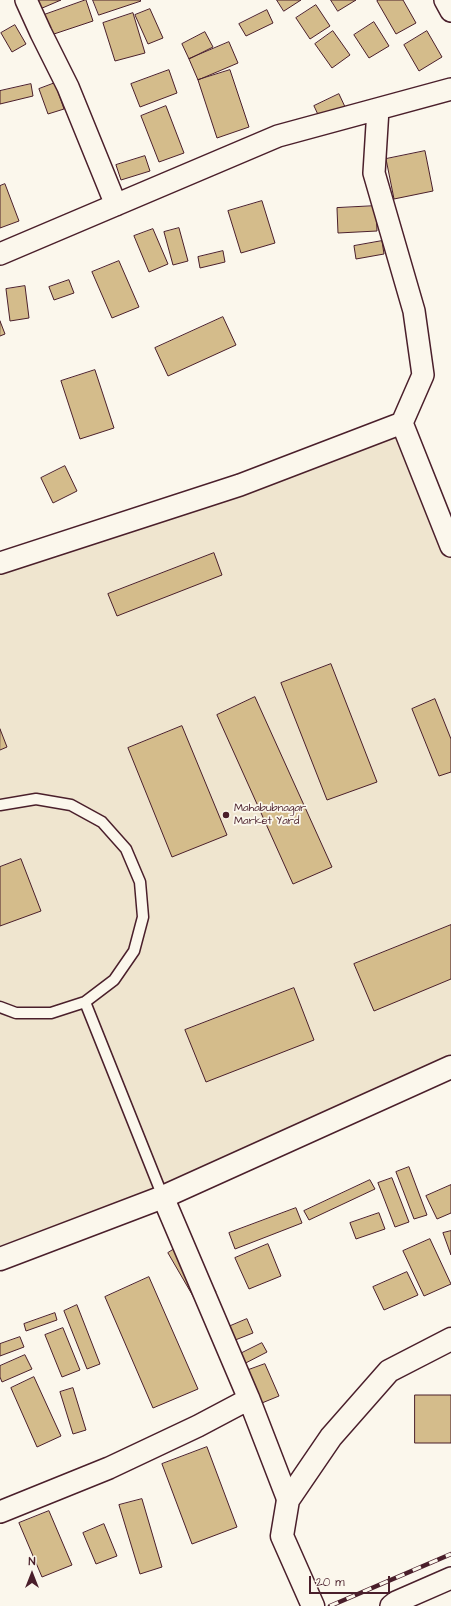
<!DOCTYPE html>
<style>
body{margin:0}
#map{position:relative;width:451px;height:1606px;overflow:hidden;background:#fbf7ec;font-family:"Architects Daughter",sans-serif}
canvas{display:block}
.north{position:absolute;left:12px;top:1554px;width:40px;height:40px;-webkit-text-stroke:3px #fbf7ec;paint-order:stroke;rotate:0deg;font-size:11px;font-weight:700;line-height:16px;text-align:center;color:#4a1f2b}
.north::after{content:'';display:block;margin:auto;width:14px;height:18px;background:#4a1f2b;clip-path:polygon(50% 0,100% 100%,50% 72%,0 100%)}
.scale{position:absolute;left:309px;top:1576px;width:81px;height:18px;box-sizing:border-box;border:2px solid #4a1f2b;border-top:0;padding-left:5px;font-size:12px;line-height:14px;white-space:nowrap;color:#4a1f2b;-webkit-text-stroke:3px #fbf7ec;paint-order:stroke}
</style>
<div id="map">
<canvas width="451" height="1606"></canvas>
<div class="north">N</div>
<div class="scale">20 m</div>
</div>
<script>
const c = document.querySelector('canvas').getContext('2d');
c.lineJoin = 'round';
function fillPath(path, color) { c.fillStyle = color; c.fill(path, 'evenodd'); }
function stroke(path, color, width, dash) { c.strokeStyle = color; c.lineWidth = width; c.lineCap = dash ? 'butt' : 'round'; c.setLineDash(dash || []); c.stroke(path); }
function write(font, color, halo, rows, align = 'center') {
  c.font = font + ' "Architects Daughter",sans-serif'; c.lineWidth = 3.5; c.setLineDash([]); c.textBaseline = 'middle'; c.strokeStyle = halo; c.fillStyle = color; for (const [text, x, y, turn = 0] of rows) {
    c.save(); c.translate(x, y); c.rotate((+turn || 0) * Math.PI / 180); c.textAlign = isNaN(turn) ? turn : align; if (halo) c.strokeText(text, 0, 0); c.fillText(text, 0, 0); c.restore();
  }
}
fillPath(new Path2D(`
 M402,423l49,123v521l-451,192v-696z`), '#efe5cf');
const building = new Path2D(`
 M36,0h25l-21,9z
 M86,0l7,21 -42,14 -7,-20z
 M93,0h47l1,1 -42,14z
 M277,0h24l-17,11z
 M331,0h25l-18,11z
 M379,0h24l13,23 -20,11 -19,-33z
 M316,5l14,21 -20,13 -14,-21z
 M150,9l13,29 -15,6 -13,-29z
 M267,10l6,13 -27,13 -7,-12z
 M133,13l12,40 -30,8 -12,-38z
 M374,22l15,24 -20,12 -15,-23z
 M15,25l11,19 -14,8 -11,-19z
 M333,31l17,24 -18,13 -17,-24z
 M427,31l15,26 -23,14 -15,-26z
 M205,32l8,15 -24,12 -7,-15z
 M229,42l9,21 -40,17 -9,-21z
 M169,70l8,23 -37,14 -9,-23z
 M230,70l19,57 -32,11 -19,-58z
 M55,83l9,26 -16,5 -9,-25z
 M31,84l2,12 -33,8v-13z
 M339,94l7,15 -25,12 -7,-15z
 M166,106l18,47 -25,9 -18,-46z
 M425,151l8,40 -39,8 -8,-40z
 M145,156l5,15 -29,9 -5,-15z
 M5,184l14,37 -19,7v-42z
 M262,201l13,42 -34,10 -13,-42z
 M376,206l1,25 -39,2 -1,-25z
 M179,228l9,33 -15,4 -9,-33z
 M153,229l15,35 -19,8 -15,-36z
 M382,241l2,13 -28,5 -2,-13z
 M223,251l2,11 -25,6 -2,-11z
 M119,261l20,46 -27,11 -20,-46z
 M69,280l5,13 -20,7 -5,-13z
 M25,286l4,32 -19,3 -4,-32z
 M223,317l13,28 -68,31 -13,-28z
 M0,321l5,13 -5,2z
 M95,370l19,58 -34,11 -19,-58z
 M65,466l12,25 -24,12 -12,-25z
 M214,553l8,22 -105,41 -9,-22z
 M331,664l46,118 -50,18 -46,-117z
 M255,697l77,170 -39,17 -76,-169z
 M435,699l16,40v33l-12,4 -27,-67z
 M182,726l45,109 -55,22 -44,-109z
 M0,729l7,18 -7,3z
 M21,859l20,52 -41,15v-59z
 M451,925v54l-77,32 -20,-47z
 M294,988l20,52 -108,42 -21,-52z
 M409,1167l18,48 -13,4 -18,-47z
 M392,1178l17,44 -14,5 -17,-44z
 M370,1180l5,9 -66,31 -5,-9z
 M451,1185v28l-14,6 -11,-23z
 M296,1208l6,15 -67,26 -6,-16z
 M379,1213l6,16 -29,10 -6,-16z
 M451,1231v24l-8,-22z
 M430,1239l21,45 -27,12 -21,-45z
 M187,1241l29,51 -19,11 -29,-50z
 M268,1244l13,32 -32,13 -14,-31z
 M407,1272l11,23 -34,15 -11,-23z
 M149,1277l49,112 -45,19 -48,-111z
 M77,1305l23,59 -13,5 -23,-58z
 M55,1313l2,7 -31,11 -2,-7z
 M247,1319l6,14 -33,13 -6,-13z
 M63,1328l17,42 -18,7 -17,-42z
 M20,1337l4,10 -24,9v-12z
 M262,1343l5,9 -31,16 -4,-10z
 M25,1355l7,14 -30,13 -2,-5v-11z
 M265,1364l14,32 -22,9 -14,-33z
 M34,1377l27,59 -24,11 -26,-59z
 M73,1388l13,42 -13,4 -13,-42z
 M415,1395h36v48h-36z
 M207,1447l30,80 -45,17 -30,-80z
 M142,1499l20,68 -22,7 -21,-69z
 M49,1511l23,54 -30,12 -23,-54z
 M104,1524l13,32 -21,8 -13,-31z`);
fillPath(building, '#d4bc8b');
stroke(building, '#4a1f2b', 1);
const lane = new Path2D(`
 M0,805l36,-6 35,6 31,17 24,27 14,33 3,35 -9,34 -20,29 -29,22 -34,11h-35l-16,-6
 M85,1002l78,195`);
const street = new Path2D(`
 M26,0l15,33 27,54 48,118
 M445,0l6,11
 M0,254l278,-118 173,-47
 M402,423l49,123
 M0,563l240,-78 162,-62 21,-48 -9,-64 -40,-138 4,-64
 M163,1197l86,202
 M0,1512l109,-44 89,-42 51,-27 39,101
 M391,1606l5,-4 55,-24`);
const secondary = new Path2D(`
 M0,1259l163,-62 288,-130
 M313,1606l-31,-70 6,-36 43,-63 58,-66 62,-32`);
stroke(lane, '#4a1f2b', 13);
stroke(street, '#4a1f2b', 24);
stroke(secondary, '#4a1f2b', 25);
stroke(lane, '#fbf7ec', 10);
stroke(street, '#fbf7ec', 21);
stroke(secondary, '#fbf7ec', 22);
const rail = new Path2D(`
 M330,1606l121,-52`);
stroke(rail, '#4a1f2b', 4.5);
stroke(rail, '#fbf7ec', 3, [9]);
for (const [x, y, r, color] of [
 [226,815,4,"#4a1f2b"]
]) { const dot = new Path2D(); dot.arc(x, y, r, 0, 2 * Math.PI); c.fillStyle = color; c.fill(dot); stroke(dot, '#fbf7ec', 1.5); }
write('11px', '#4a1f2b', '#fbf7ec', [
 ["Mahabubnagar",234,809],
 ["Market Yard",234,822]
], 'left');
</script>
